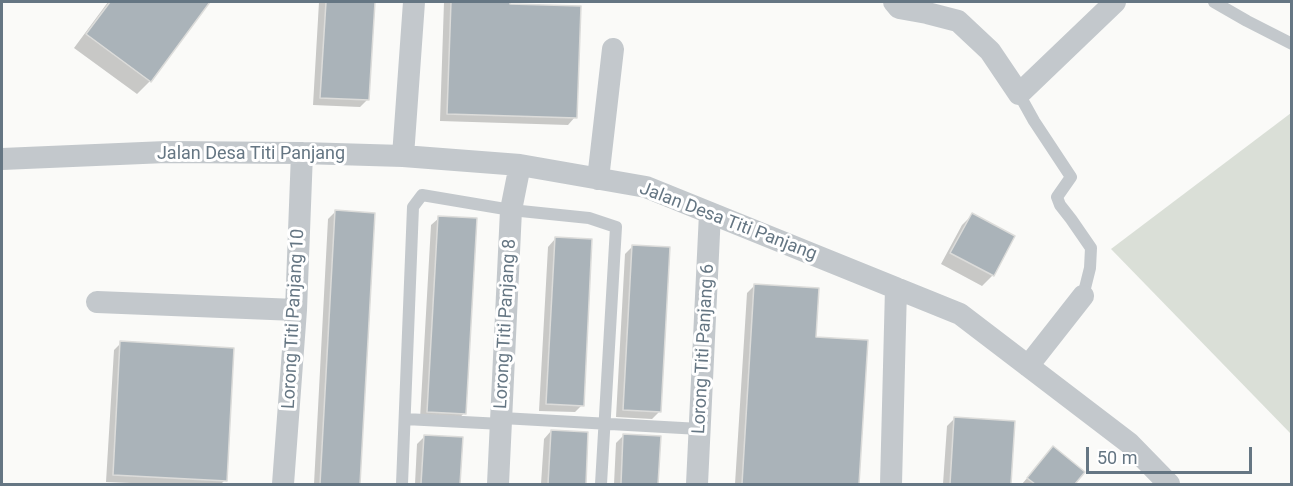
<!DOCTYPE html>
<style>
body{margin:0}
#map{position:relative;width:1293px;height:486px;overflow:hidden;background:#fafaf8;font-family:Roboto,sans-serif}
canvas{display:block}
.frame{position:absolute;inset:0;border:3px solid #657683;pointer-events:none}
.scale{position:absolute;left:1086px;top:447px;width:166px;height:27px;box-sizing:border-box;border:3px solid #657683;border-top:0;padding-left:8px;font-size:18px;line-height:21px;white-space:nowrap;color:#657683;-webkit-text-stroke:4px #fff;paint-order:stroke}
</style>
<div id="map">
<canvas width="1293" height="486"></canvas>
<div class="frame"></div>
<div class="scale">50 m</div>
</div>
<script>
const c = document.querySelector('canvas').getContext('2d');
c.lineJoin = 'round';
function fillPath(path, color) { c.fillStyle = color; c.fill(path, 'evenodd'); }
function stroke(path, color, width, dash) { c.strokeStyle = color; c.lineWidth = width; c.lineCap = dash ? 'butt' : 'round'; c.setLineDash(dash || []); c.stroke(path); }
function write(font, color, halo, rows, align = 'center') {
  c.font = font + ' Roboto,sans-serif'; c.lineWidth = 6; c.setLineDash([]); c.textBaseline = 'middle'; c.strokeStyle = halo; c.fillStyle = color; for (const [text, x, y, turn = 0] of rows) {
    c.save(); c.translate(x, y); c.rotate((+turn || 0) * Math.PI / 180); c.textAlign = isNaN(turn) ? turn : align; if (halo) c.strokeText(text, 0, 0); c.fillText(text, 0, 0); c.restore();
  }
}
fillPath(new Path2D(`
 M1291,113v321l-180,-185z`), '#dadfd7');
fillPath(new Path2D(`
 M108,2h100l-58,79 -13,13 -63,-46z
 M319,2h54l-6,98 -7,7 -47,-2z
 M444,2h65l-1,3 67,112 -7,8 -128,-4z
 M335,212l38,2 -14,270h-45l14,-265z
 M972,215l41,22 -21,39 -10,10 -41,-22 21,-39z
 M439,218l25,195 -7,8 -37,-2 11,-194z
 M555,239l27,166 -7,7 -36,-1 9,-164z
 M633,246l26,166 -7,7 -36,-2 9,-163z
 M754,286l61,52 51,3 -9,143h-122l12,-191z
 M121,343l104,137 -4,4h-66l-49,-2 8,-132z
 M954,419l59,4 -4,61h-66l4,-58z
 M551,431l36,3 -3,50h-43l3,-45z
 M624,435l35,2 -2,47h-43l2,-41z
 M424,437l37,2 -2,45h-44l2,-40z
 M1046,456l37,16 -10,12h-51z`), '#0003');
const building = new Path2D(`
 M110,2h100l-59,80 -65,-48z
 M326,2h49l-6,98 -49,-2z
 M451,2h59v2l71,2 -4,112 -130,-4z
 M335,210l40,3 -15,271h-40z
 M972,213l43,23 -21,40 -44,-23z
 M438,216l39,2 -11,196 -39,-2z
 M555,237l37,2 -8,167 -38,-2z
 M632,245l38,2 -9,165 -38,-2z
 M754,284l65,4 -3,49 52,3 -9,144h-117z
 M120,341l114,7 -7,133 -114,-6z
 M954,417l61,4 -4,63h-61z
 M551,430l37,2 -2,52h-38z
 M623,434l38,2 -3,48h-37z
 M424,435l39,2 -3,47h-39z
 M1053,446l32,26 -10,12h-40l-8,-6z`);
fillPath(building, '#aab3b9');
stroke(building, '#dcdcda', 1.5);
stroke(new Path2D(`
 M1214,2l33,19 45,23
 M1019,94l15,27 37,56 -14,20 3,8 11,14 20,29 -1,20 -7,28
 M502,418l198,11
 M405,419l97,5
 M402,484l11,-277 9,-12 89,15 78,8 27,9 -15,257`), '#c3c8cc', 12);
stroke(new Path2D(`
 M894,2l5,6 28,5 31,8 32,30 29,43 96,-92
 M403,156l11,-154
 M2,159l164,-7 136,1 101,3 117,9 126,22 314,127 169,129 40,41
 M598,179l15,-130
 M97,302l199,8
 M1028,366l55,-70
 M283,484l13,-174 6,-157
 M498,484l13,-274 9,-45
 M697,484l13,-271
 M891,484l5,-196`), '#c3c8cc', 22);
write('18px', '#657683', '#fff', [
 ["Jalan Desa Titi Panjang",251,154],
 ["Jalan Desa Titi Panjang",728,222,21],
 ["Lorong Titi Panjang 10",294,319,-87],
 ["Lorong Titi Panjang 8",506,324,-87],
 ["Lorong Titi Panjang 6",704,349,-87]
]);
</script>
